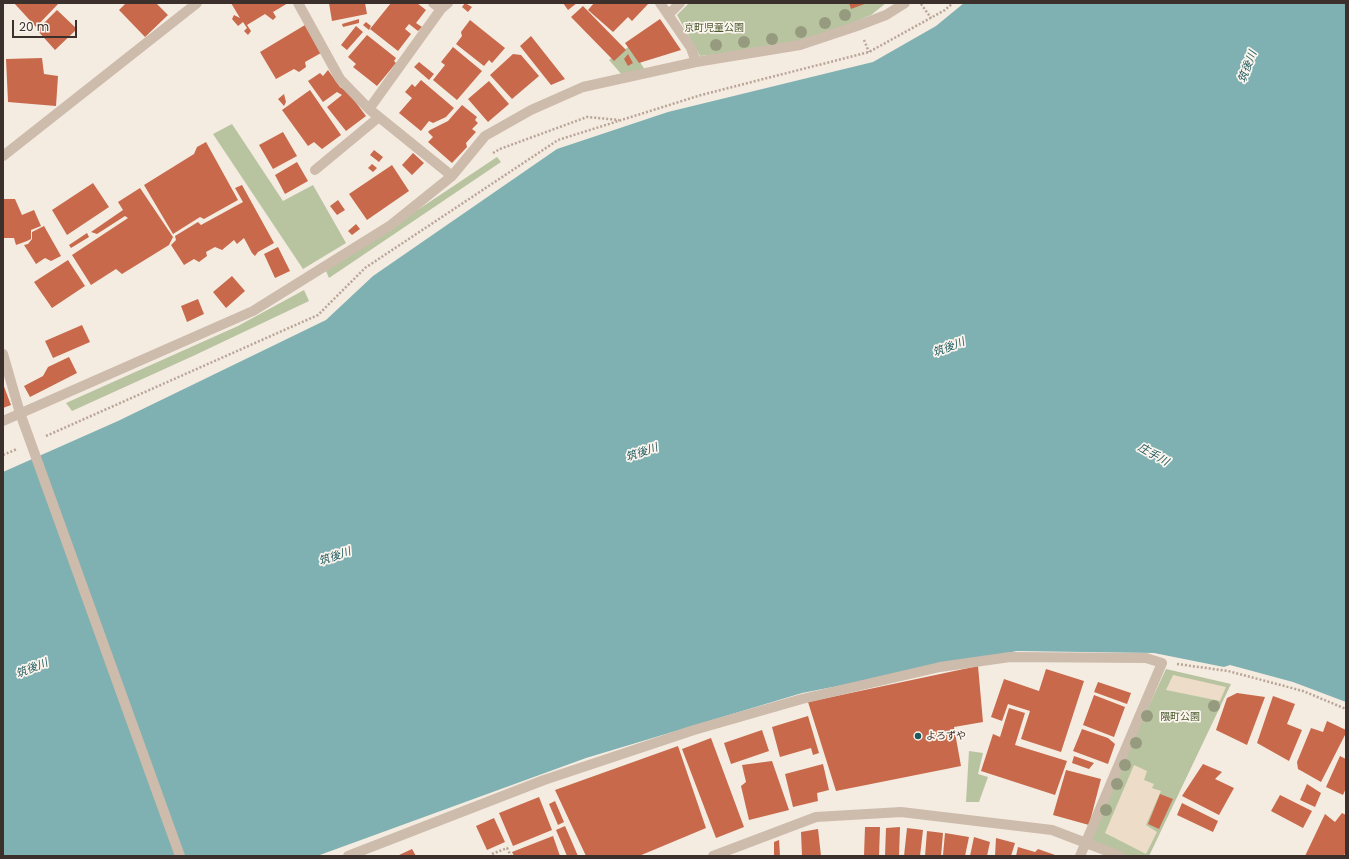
<!DOCTYPE html>
<meta charset="utf-8">
<style>
body{margin:0}
#map{position:relative;width:1349px;height:859px;overflow:hidden;background:#f4ebe1;font-family:Poppins,sans-serif}
canvas{display:block}
.frame{position:absolute;inset:0;border:4px solid #3b302b;pointer-events:none}
.scale{position:absolute;left:12px;top:20px;width:65px;height:18px;box-sizing:border-box;border:2px solid #3b302b;border-top:0;padding-left:5px;font-size:12px;line-height:14px;white-space:nowrap;color:#3b302b;-webkit-text-stroke:3px #fbf5ee;paint-order:stroke}
</style>
<div id="map">
<canvas width="1349" height="859"></canvas>
<div class="frame"></div>
<div class="scale">20 m</div>
</div>
<script>
const c = document.querySelector('canvas').getContext('2d');
c.lineJoin = 'round';
function fillPath(path, color) { c.fillStyle = color; c.fill(path, 'evenodd'); }
function stroke(path, color, width, dash) { c.strokeStyle = color; c.lineWidth = width; c.lineCap = dash ? 'butt' : 'round'; c.setLineDash(dash || []); c.stroke(path); }
function write(font, color, halo, rows, align = 'center') {
  c.font = font + ' Poppins,"Noto Sans JP",sans-serif'; c.lineWidth = 3.5; c.setLineDash([]); c.textBaseline = 'middle'; c.strokeStyle = halo; c.fillStyle = color; for (const [text, x, y, turn = 0] of rows) {
    c.save(); c.translate(x, y); c.rotate((+turn || 0) * Math.PI / 180); c.textAlign = isNaN(turn) ? turn : align; if (halo) c.strokeText(text, 0, 0); c.fillText(text, 0, 0); c.restore();
  }
}
fillPath(new Path2D(`
 M689,3h197l-15,12 -71,30 -100,11 -23,-41z
 M630,46l15,24 -22,6 -14,-16z
 M232,124l51,77 30,-16 33,58 -43,26 -90,-135z
 M497,157l4,5 -172,116 -3,-7z
 M304,290l5,11 -116,55 -121,55 -6,-8 172,-77z
 M1166,669l65,15 -82,172h-31l-32,-14z
 M969,751l14,2 -5,21 10,3 -9,25h-13z`), '#b8c4a0');
fillPath(new Path2D(`
 M1173,675l53,12 -6,14 -54,-11z
 M1134,765l13,6 -3,9 10,4 -2,4 9,3 -15,34 11,7 -11,22 -41,-21z`), '#ecdcc8');
fillPath(new Path2D(`
 M964,3h382v699l-53,-20 -63,-17 -6,2 -70,-14 -137,-2 -215,42 -216,65 -269,98h-314v-384l115,-51 208,-101 47,-44 184,-127 111,-37 205,-50 63,-36z`), '#7fb0b2');
fillPath(new Path2D(`
 M14,3h45l-23,24z
 M126,3h30l12,12 -23,22 -26,-27z
 M231,3h57l-15,9 3,5 -3,3 -8,-6 -18,11 4,6 -3,4 -4,-4 3,-3 -4,-6 -5,4 -6,-7 2,-4 6,3z
 M329,3h36l2,11 -35,7z
 M391,3h26l9,7 -10,13 6,4 -4,4 -9,-7 -4,5 6,5 -13,17 -28,-22z
 M465,3l7,4 -4,5 -6,-5z
 M563,3h14l-9,7z
 M594,3h55l-17,18 -4,-4 -15,15 -25,-22z
 M849,3h18l-16,6z
 M583,6l43,44 -12,11 -43,-44z
 M57,10l20,19 -22,21 -18,-20z
 M359,19v4l-16,4 -1,-3z
 M660,19l21,31 -42,13 -14,-20z
 M470,20l35,28 -13,15 -3,-3 -5,6 -28,-22 6,-8 -1,-4z
 M366,22l5,4 -2,4 -6,-5z
 M305,25l16,28 -16,9 1,5 -7,5 -5,-3 -18,10 -16,-27z
 M356,26l7,6 -16,18 -6,-5z
 M367,35l29,23 -2,3 2,2 -19,23 -24,-19 3,-3 -8,-7z
 M531,36l34,43 -14,6 -31,-39z
 M453,47l29,24 -25,29 -24,-20 12,-15 -4,-3z
 M513,54l8,1 18,21 -27,23 -22,-24z
 M628,54l5,9 -5,3 -4,-7z
 M42,58l2,16 14,2 -2,30 -48,-4 -2,-43z
 M419,62l15,12 -5,6 -15,-13z
 M328,70l12,17 8,5 18,24 -20,15 -19,-24 15,-12 -5,-3 -14,10 -15,-21 12,-8 3,3z
 M421,80l33,28 -8,9 -13,6 -4,-2 -8,10 -22,-18 13,-15 -7,-6 7,-8 3,3z
 M489,81l20,23 -21,18 -20,-23z
 M310,90l31,45 -19,14 -8,-7 -6,4 -26,-36z
 M284,94l2,8 -2,4 -6,-7z
 M462,105l15,12 -2,3 3,3 -6,6 4,3 -10,11 1,4 -15,16 -24,-21 5,-5 -5,-5 2,-2 18,-9z
 M283,132l14,24 -24,13 -14,-24z
 M206,142l32,58 -34,19 -4,-2 -27,17 -29,-49 50,-31 3,-7z
 M374,150l9,7 -4,5 -9,-7z
 M413,153l11,10 -12,12 -10,-10z
 M297,162l11,19 -23,13 -10,-19z
 M372,164l5,4 -4,4 -5,-4z
 M392,165l17,26 -42,29 -18,-26z
 M93,183l16,24 -42,28 -15,-25z
 M242,185l32,58 -16,9 -3,4 -3,-3 -8,-15 -7,6 -3,-4 -12,10 -7,-3 -9,5 1,4 -8,6 -5,-3 -10,6 -13,-20 5,-5 -1,-4 23,-14 3,3 42,-23 -8,-14z
 M140,188l33,49 -4,8 -47,29 -6,-5 -25,16 -19,-30 56,-37 -3,-2 -28,18 -6,-2 32,-22 -5,-8z
 M3,199h12l7,16 12,-5 7,16 -10,4v9l-4,2 -11,4 -2,-7h-11z
 M338,200l7,10 -8,5 -7,-9z
 M356,224l4,5 -8,6 -4,-4z
 M44,226l17,30 -10,5 -6,-3 -9,6 -12,-19 4,-1 4,-5v-7z
 M87,233l2,4 -18,11 -2,-3z
 M278,247l12,24 -15,7 -11,-24z
 M68,260l17,26 -33,22 -18,-26z
 M232,276l13,15 -19,17 -13,-16z
 M198,299l6,15 -17,8 -6,-16z
 M82,325l8,17 -37,16 -8,-17z
 M69,357l8,16 -47,24 -6,-11 19,-10 5,-9z
 M3,384l8,21 -8,3z
 M978,666l5,56 -29,5 7,39 -125,25 -28,-89z
 M1046,669l38,12 -23,71 -40,-13 9,-28 -22,-7 -6,17 -11,-4 13,-38 35,12z
 M1098,682l33,11 -4,11 -33,-12z
 M1237,693l28,4 -18,48 -31,-15 11,-32z
 M1094,695l31,12 -11,30 -31,-12z
 M1273,696l22,8 -8,20 15,6 -13,31 -32,-18z
 M1009,708l16,5 -10,32 52,16 -12,34 -74,-24 12,-37 7,3z
 M808,716l11,37 -6,2 -2,-7 -31,9 -8,-30z
 M1327,721l19,9v3l-25,49 -23,-13 -1,-7 14,-34 12,4z
 M1082,729l26,9 7,6 -7,20 -35,-13z
 M762,730l7,21 -38,13 -7,-21z
 M711,738l33,89 -28,11 -34,-89z
 M678,746l28,82 -67,28h-53l-31,-66z
 M1074,756l20,7 -5,6 -17,-6z
 M1340,756l6,3v29l-3,7 -17,-8z
 M772,761l17,49 -40,10 -8,-34 5,-4 -4,-17z
 M823,764l6,26 -12,3 1,8 -25,6 -8,-33z
 M1203,764l19,8 -7,7 19,9 -15,27 -37,-19z
 M1066,770l35,9 -12,46 -36,-10z
 M1307,784l14,9 -6,14 -15,-7z
 M1160,794l13,5 -14,30 -11,-5z
 M1280,795l32,16 -9,17 -32,-17z
 M539,797l13,33 -39,16 -14,-33z
 M555,801l9,21 -6,3 -9,-21z
 M1182,803l36,18 -5,11 -36,-17z
 M1342,813l4,2v36l-2,5h-39l20,-42 10,8z
 M494,818l11,24 -18,8 -11,-24z
 M565,826l13,30h-11l-11,-26z
 M865,827h15l-1,29h-15z
 M900,827l-1,29h-14l1,-28z
 M907,828l16,2 -3,26h-16z
 M818,829l3,27h-19l-1,-24z
 M927,831l16,2 -2,23h-16z
 M945,833l24,4 -4,19 -22,-1z
 M553,836l7,20h-46l-2,-4z
 M974,837l16,5 -3,14h-17z
 M996,838l19,5 -4,13h-16z
 M779,840l1,16h-6v-14z
 M1018,847l17,5 3,-3 20,7h-42z
 M412,849l4,7h-19z`), '#c8694b');
stroke(new Path2D(`
 M921,4l10,14
 M864,40l5,12
 M493,153l7,-4 87,-32 32,3
 M46,436l272,-121 47,-47 193,-128 143,-45 168,-43 76,-42 8,-7
 M3,455l14,-6
 M1177,664l51,7 75,20 43,18
 M492,854l15,-6 4,8`), '#b9a596', 2.5, [2, 2]);
stroke(new Path2D(`
 M298,3l42,76 29,30 83,67
 M433,3l8,6
 M660,3l31,45 5,14
 M668,15l12,-12
 M369,109l72,-100 7,-6
 M3,156l194,-153
 M315,170l64,-53
 M3,354l17,59
 M3,421l250,-110 138,-86 61,-49 33,-40 46,-26 52,-23 113,-25 104,-17 57,-19 29,-11 19,-12
 M348,856l196,-76 150,-50 108,-31 138,-32 70,-10 136,1 16,5 -82,193
 M713,856l103,-39 85,-5 151,18 68,26`), '#cdbbac', 10);
stroke(new Path2D(`
 M20,413l160,443`), '#cdbbac', 10);
c.fillStyle = '#969b7f';
for (const [x, y] of [
 [845,15],
 [825,23],
 [801,32],
 [772,39],
 [744,42],
 [716,45],
 [1214,706],
 [1147,716],
 [1136,743],
 [1125,765],
 [1117,784],
 [1106,810]
]) { c.beginPath(); c.arc(x, y, 6, 0, 2 * Math.PI); c.fill(); }
for (const [x, y, r, color] of [
 [918,736,4,"#1f5a5e"]
]) { const dot = new Path2D(); dot.arc(x, y, r, 0, 2 * Math.PI); c.fillStyle = color; c.fill(dot); stroke(dot, '#fbf5ee', 1.5); }
write('10px', '#4a5a2e', '#fbf5ee', [
 ["京町児童公園",714,28],
 ["隈町公園",1180,717]
]);
write('10px', '#3b302b', '#fbf5ee', [
 ["よろずや",926,736]
], 'left');
write('italic 11px', '#1f5a5e', '#fbf5ee', [
 ["筑後川",1248,67,-69],
 ["筑後川",949,348,-21],
 ["筑後川",642,453,-19],
 ["庄手川",1153,455,30],
 ["筑後川",335,557,-19],
 ["筑後川",32,669,-22]
]);
</script>
